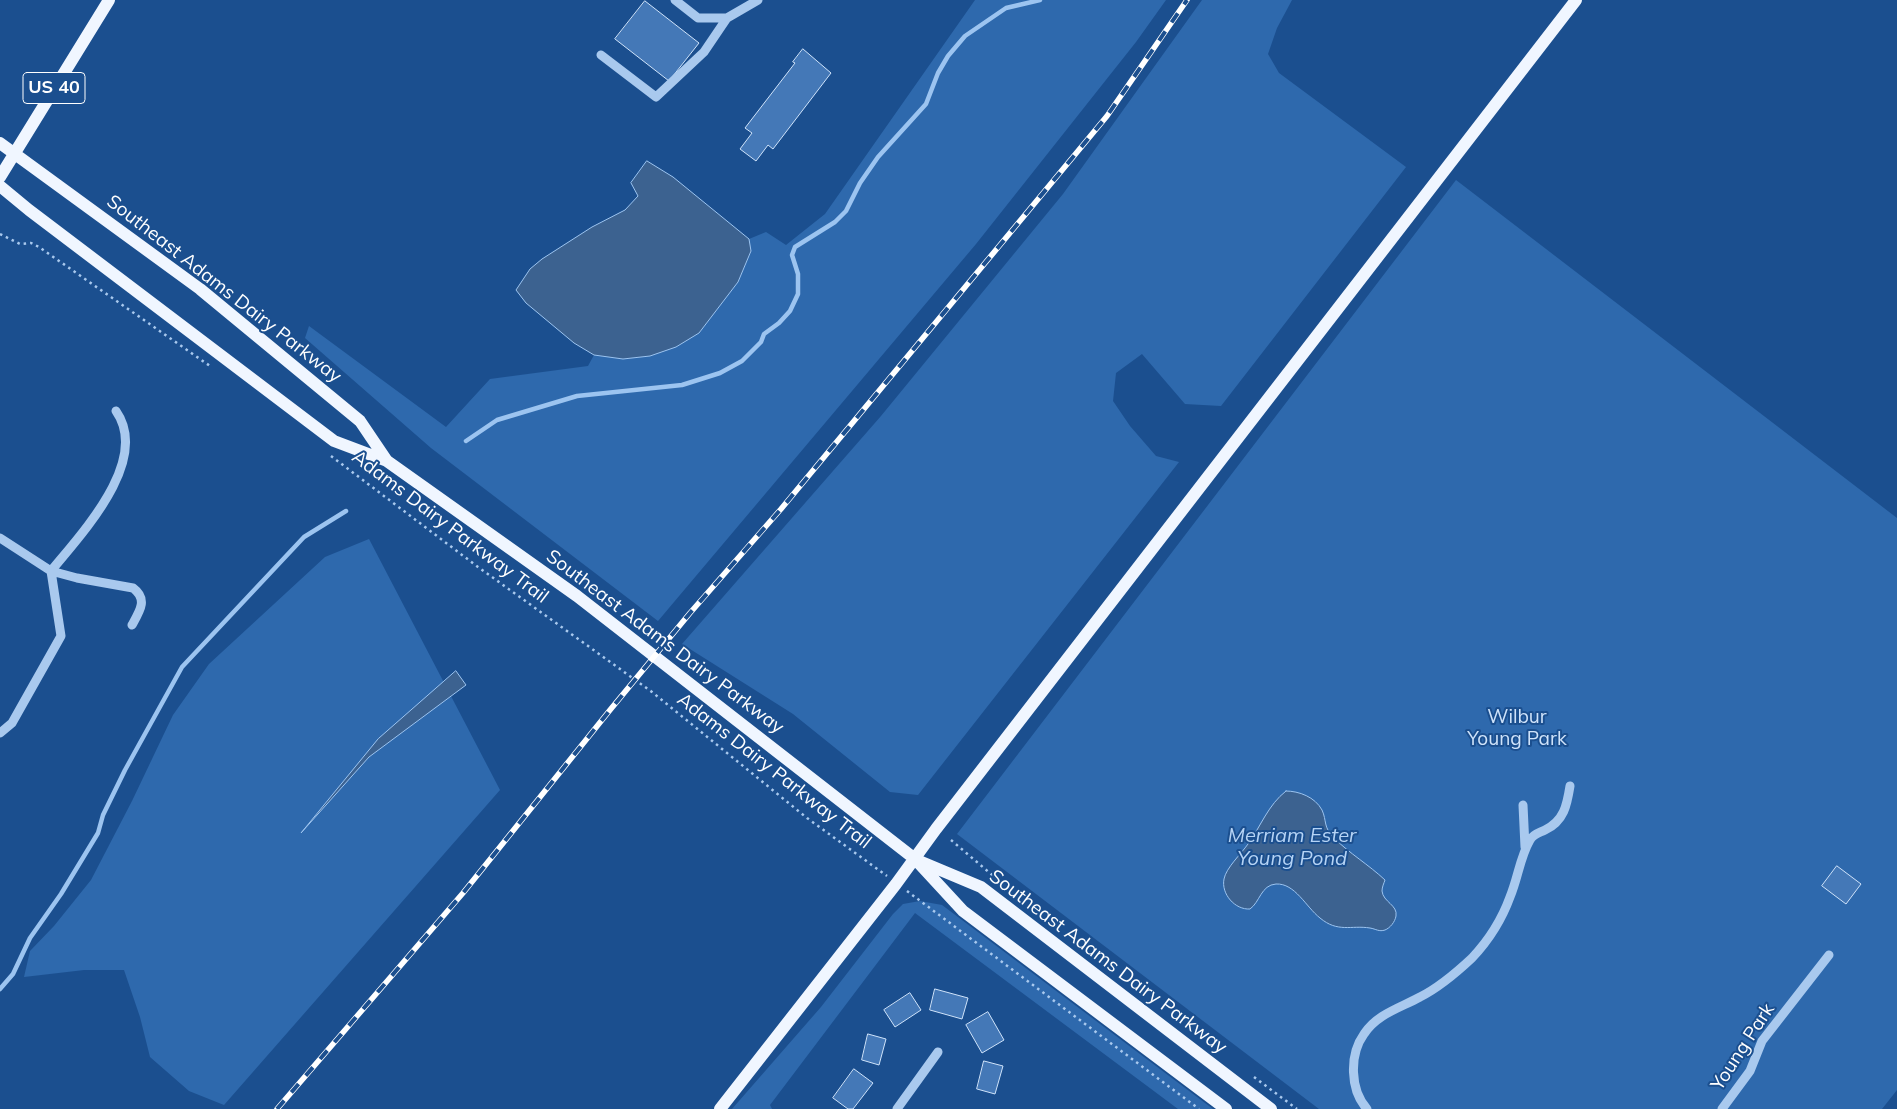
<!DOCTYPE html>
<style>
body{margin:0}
canvas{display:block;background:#1b4f8f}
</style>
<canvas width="1897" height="1109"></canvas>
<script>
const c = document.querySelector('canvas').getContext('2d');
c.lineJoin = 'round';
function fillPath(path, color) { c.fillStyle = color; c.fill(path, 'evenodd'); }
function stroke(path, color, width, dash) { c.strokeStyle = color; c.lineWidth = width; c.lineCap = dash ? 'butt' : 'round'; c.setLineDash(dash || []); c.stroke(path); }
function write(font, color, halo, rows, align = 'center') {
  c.font = font + ' Mulish,sans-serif'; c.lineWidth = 4; c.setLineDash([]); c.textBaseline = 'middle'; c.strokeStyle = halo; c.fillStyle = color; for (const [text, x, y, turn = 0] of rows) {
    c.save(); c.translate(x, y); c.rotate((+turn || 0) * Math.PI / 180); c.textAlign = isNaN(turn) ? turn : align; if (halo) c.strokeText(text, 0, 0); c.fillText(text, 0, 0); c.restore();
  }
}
fillPath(new Path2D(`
 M975,0h191l-30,42 -160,202 -318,377 -227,-173 -126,-110 4,-12 137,101 44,-48 98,-13 6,-11 29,4 27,-3 49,-23 39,-51 13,-30 -2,-13 17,-7 20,13 39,-31z
 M1202,0h90l-15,28 -9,26 11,19 127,94 -185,239 -36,-2 -43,-50 -26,19 -3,28 17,25 26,30 23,6 -261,333 -28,-3 -97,-78 -111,-70 199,-228 182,-222z
 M1456,180l441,338v572l-15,19h-563l-362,-275z
 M369,539l131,251 -276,315 -35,-14 -39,-34 -10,-40 -16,-47h-40l-60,7 6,-26 24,-25 37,-46 41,-79 41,-86 36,-51 116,-107z
 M920,901l22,4 8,6 263,198h-35l-263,-196 -145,192 2,4h-40l89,-102 72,-93 10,-10z`), '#2e69ad');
const water = new Path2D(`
 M647,161l26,16 76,62 2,12 -13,31 -39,51 -23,14 -26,9 -27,3 -29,-4 -20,-12 -48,-40 -10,-13 14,-21 12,-10 50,-32 33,-17 13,-14 -7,-13z
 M456,671l10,14 -97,72 -68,76 77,-94z
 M1286,791c13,0 29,6 36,19 5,11 1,17 12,28 15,15 35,27 51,42 -1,3 -3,7 -3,11 1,11 16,14 14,25 -1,6 -6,12 -11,14 -6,2 -9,-1 -15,-2 -19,-3 -32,5 -50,-10 -14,-11 -25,-35 -44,-34 -15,1 -16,18 -26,25 -15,1 -29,-15 -26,-30 2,-11 17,-25 24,-35 13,-18 20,-39 38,-53z`);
fillPath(water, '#3c6290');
stroke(water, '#9cc4f0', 1);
stroke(new Path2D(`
 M466,441l31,-21 80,-24 105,-11 38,-12 22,-12 19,-19 3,-8 15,-11 11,-12 8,-17v-20l-6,-19 3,-8 40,-25 11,-11 14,-28 18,-26 48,-53 12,-31 10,-17 17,-20 41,-28 34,-8
 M0,989l13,-15 17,-36 31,-44 37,-61 5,-18 22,-45 57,-103 122,-130 42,-26`), '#9cc4f0', 4.5);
const building = new Path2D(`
 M645,1l54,42 -30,38 -54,-42z
 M803,49l28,24 -58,76 -5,-4 -12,16 -16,-12 12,-16 -7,-5 50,-65 -2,-1z
 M1837,866l24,18 -15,20 -24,-18z
 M935,989l33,9 -6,21 -32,-9z
 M910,993l11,17 -26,17 -11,-17z
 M988,1012l16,28 -22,13 -16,-28z
 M868,1034l18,5 -7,26 -17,-5z
 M984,1061l19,5 -8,28 -18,-5z
 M854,1069l19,14 -20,26h-5l-15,-11z`);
fillPath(building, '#4478b7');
stroke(building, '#cfe3fa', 1);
stroke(new Path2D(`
 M0,234l20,10 11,-1 8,4 171,119
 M331,456l147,111 174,125 155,126 80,58
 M951,840l60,51
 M907,891l292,218
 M1254,1077l43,32`), '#a9c9ee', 2.5, [2.5, 4]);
stroke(new Path2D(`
 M675,0l23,18h29
 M601,55l55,42 48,-45 23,-34 31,-18
 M0,538l51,33 26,7 56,10c15,11 7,23 -1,37
 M0,733l12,-10 49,-87 -10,-65c30,-37 100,-110 65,-160
 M1523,805l2,42
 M897,1109l41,-57
 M1367,1109c-17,-19 -18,-54 -3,-75 13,-20 36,-26 56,-37 20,-10 36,-24 52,-39 16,-17 30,-39 38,-61 8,-19 10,-40 20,-57 3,-6 9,-7 15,-10 19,-9 22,-25 25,-44
 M1722,1109l28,-38 12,-30 67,-86`), '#a9c9ee', 9);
stroke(new Path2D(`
 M0,143l200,146 160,132 27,40
 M0,177l109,-177
 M0,186l29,24 305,231 53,20 190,135 338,263 48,52 263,198
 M919,861l62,26 290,222
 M720,1109l176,-225 40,-55 640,-829`), '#f0f6ff', 12);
const rail = new Path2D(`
 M277,1109l186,-216 147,-183 80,-97 91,-104 326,-393 80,-116`);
stroke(rail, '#fff', 5.5);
stroke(rail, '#1b4f8f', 4, [11]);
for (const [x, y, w] of [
 [54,88,62]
]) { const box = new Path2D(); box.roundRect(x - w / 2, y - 15.5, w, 31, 4); c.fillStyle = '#1b4f8f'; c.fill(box); stroke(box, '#fff', 1); }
write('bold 18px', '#fff', null, [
 ["US 40",54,88]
]);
write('19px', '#fff', '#1b4f8f', [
 ["Southeast Adams Dairy Parkway",224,289,38],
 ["Adams Dairy Parkway Trail",450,527,37],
 ["Southeast Adams Dairy Parkway",665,642,37],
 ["Adams Dairy Parkway Trail",774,771,38],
 ["Southeast Adams Dairy Parkway",1108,962,37],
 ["Young Park",1743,1047,-57]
]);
write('19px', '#cfe3fa', '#1b4f8f', [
 ["Wilbur",1517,717],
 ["Young Park",1517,739]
]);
write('italic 20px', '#b5d3f5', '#1b4f8f', [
 ["Merriam Ester",1292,836],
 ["Young Pond",1292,859]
]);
</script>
